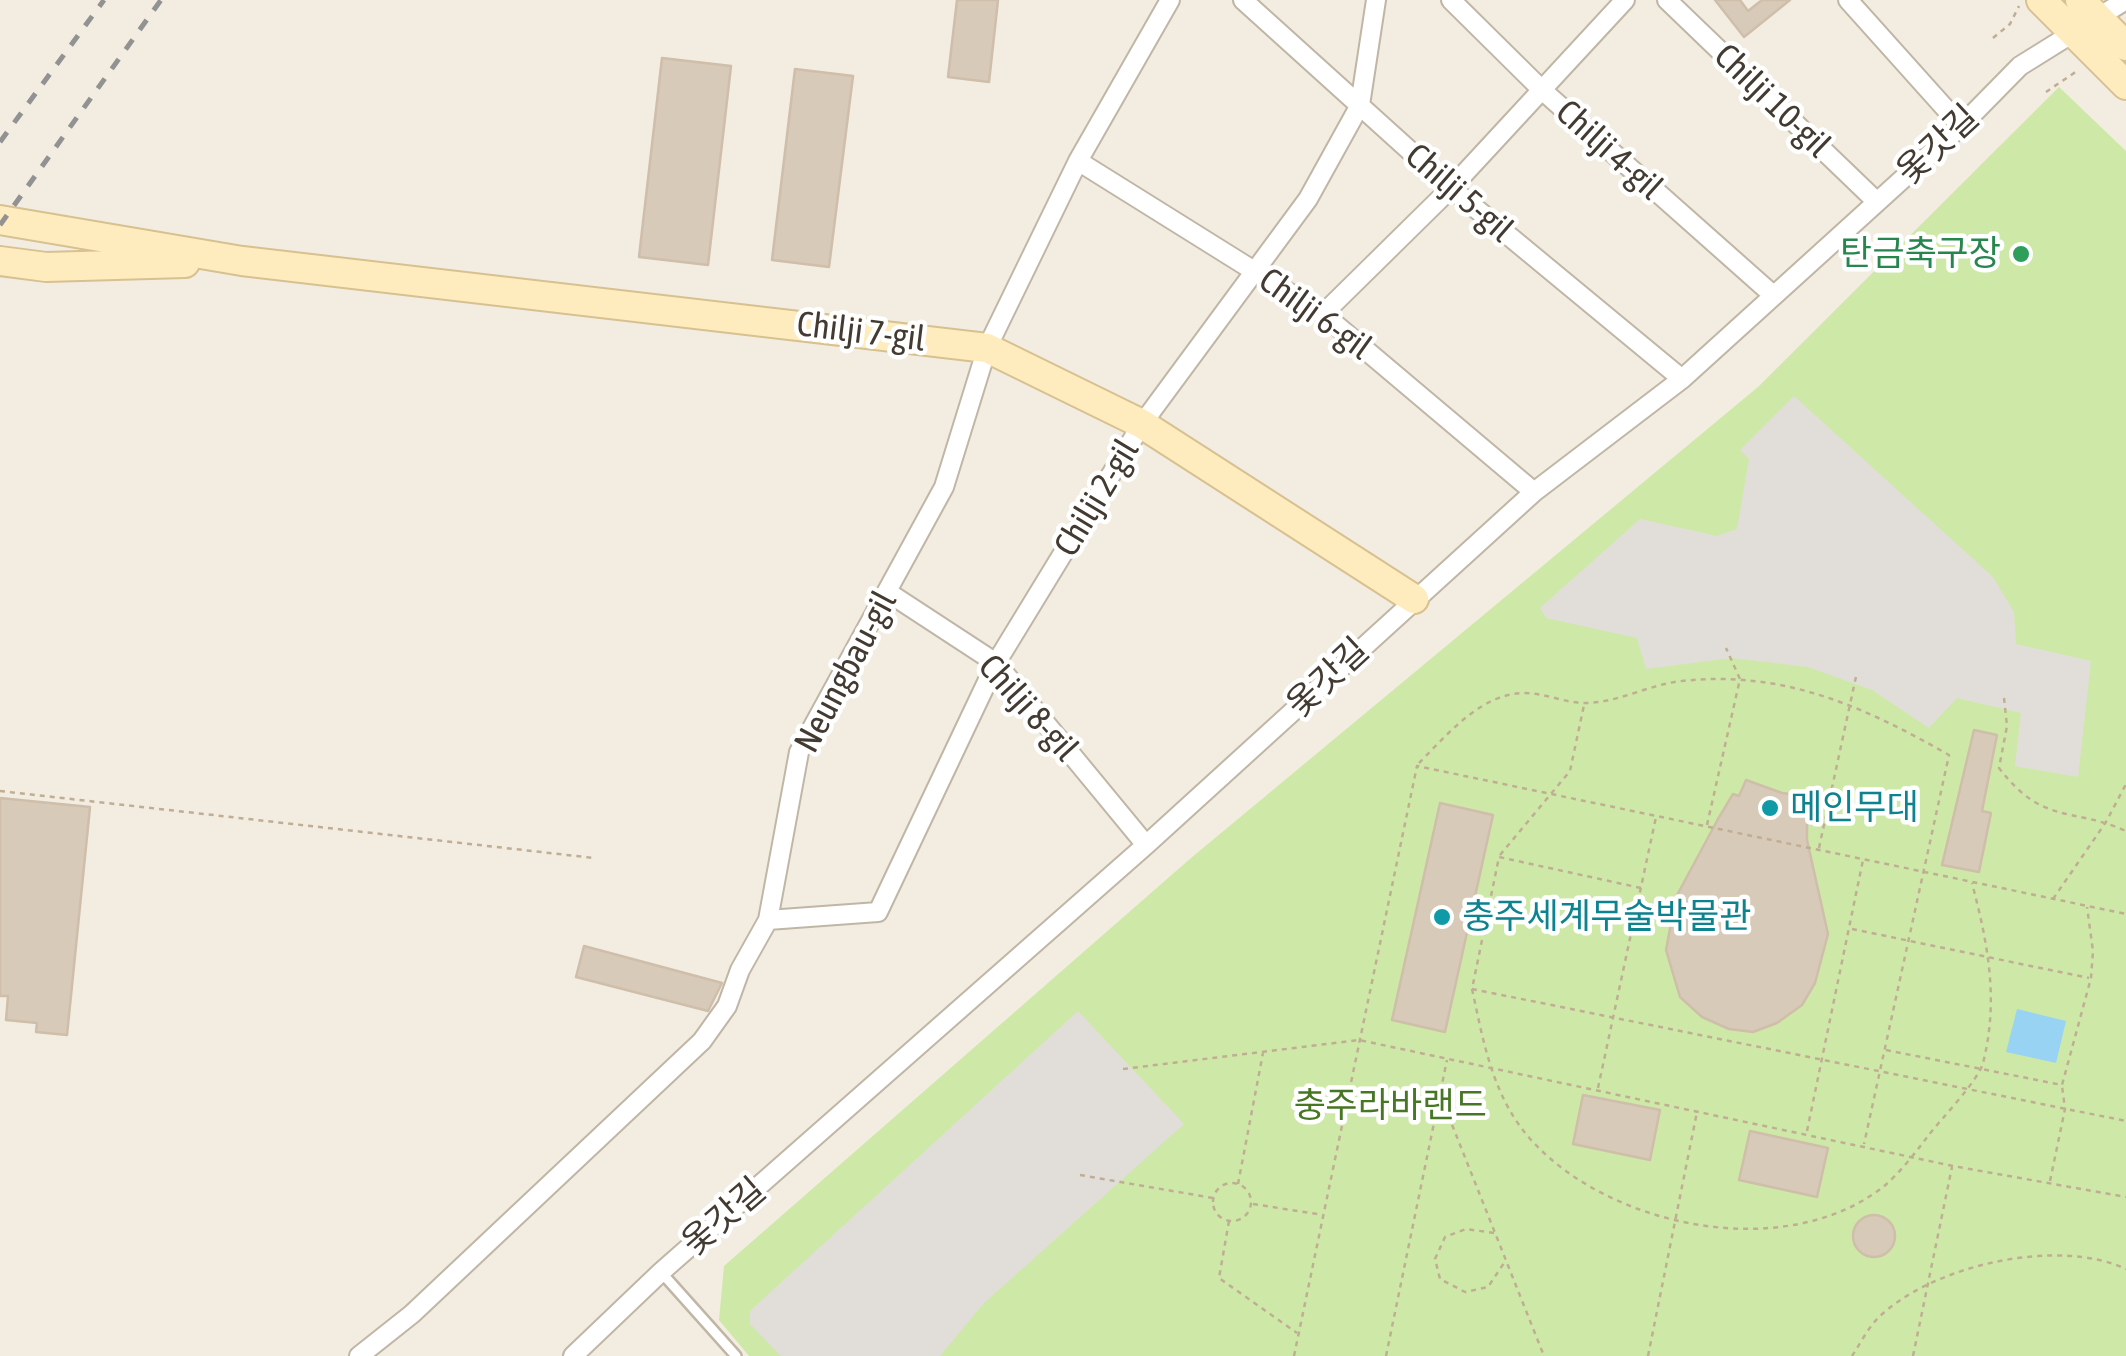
<!DOCTYPE html>
<meta charset="utf-8">
<style>
body{margin:0}
canvas{display:block;background:#f2ece1}
</style>
<canvas width="2126" height="1356"></canvas>
<script>
const c = document.querySelector('canvas').getContext('2d');
c.lineJoin = 'round';
function fillPath(path, color) { c.fillStyle = color; c.fill(path, 'evenodd'); }
function stroke(path, color, width, dash) { c.strokeStyle = color; c.lineWidth = width; c.lineCap = dash ? 'butt' : 'round'; c.setLineDash(dash || []); c.stroke(path); }
function write(font, color, halo, rows, align = 'center') {
  c.font = font + ' "Asap Condensed","Noto Sans KR",sans-serif'; c.lineWidth = 9; c.setLineDash([]); c.textBaseline = 'middle'; c.strokeStyle = halo; c.fillStyle = color; for (const [text, x, y, turn = 0] of rows) {
    c.save(); c.translate(x, y); c.rotate((+turn || 0) * Math.PI / 180); c.textAlign = isNaN(turn) ? turn : align; if (halo) c.strokeText(text, 0, 0); c.fillText(text, 0, 0); c.restore();
  }
}
fillPath(new Path2D(`
 M2059,87l67,64v1205h-1377l-30,-36 5,-54 467,-408 567,-471z`), '#cee9a7');
fillPath(new Path2D(`
 M1794,396l199,181 21,35 2,32 75,17 -13,116 -63,-11 6,-53 -64,-15 -28,30 -57,-38 -64,-23 -76,-9 -86,11 -9,-31 -91,-20 -6,-10 100,-89 77,17 20,-7 12,-70 -9,-9z
 M1078,1011l106,113 -201,180 -43,52h-159l-31,-32v-13z`), '#e1deda');
fillPath(new Path2D(`
 M2017,1009l49,12 -10,42 -50,-11z`), '#98d3f3');
const building = new Path2D(`
 M957,0h41l-9,82 -41,-5z
 M1715,0h25l8,11 14,-11h28l-46,37z
 M662,58l69,8 -23,199 -69,-8z
 M795,69l58,7 -24,191 -57,-7z
 M1974,730l23,5 -15,76 9,2 -12,59 -37,-7z
 M1746,780l36,13 34,4 -1,26 -8,1v16l21,94 -13,49 -13,22 -25,18 -24,9 -24,-3 -27,-12 -22,-20 -14,-47 10,-53 42,-78 15,-25 6,2z
 M0,798l90,9 -23,228 -31,-3 1,-9 -31,-3 2,-24h-8z
 M1440,803l53,12 -48,217 -53,-12z
 M584,946l138,37 -14,28 -132,-34z
 M1583,1095l77,15 -10,50 -77,-16z
 M1750,1131l78,17 -11,49 -78,-17z
 M1853 1236a21 21 0 1 1 42 0a21 21 0 1 1-42 0Z`);
fillPath(building, '#d7cab9');
stroke(building, '#cfbea9', 2.5);
const lane = new Path2D(`
 M661,1272l75,84`);
const street = new Path2D(`
 M1243,0l208,188 231,191
 M1451,0l91,90 231,205
 M1667,0l210,202
 M1848,0l113,126
 M1078,161l245,153 211,178
 M1323,314l128,-126 174,-188
 M889,593l107,70 150,182
 M768,920l110,-8 118,-249 146,-239 166,-225 52,-94 16,-105
 M359,1356l53,-42 290,-273 25,-35 13,-36 28,-50 31,-168 145,-265 43,-139 91,-187 92,-161
 M573,1356l88,-84 485,-427 388,-353 148,-113 279,-253 59,-60 106,-66`);
const secondary = new Path2D(`
 M2041,0l85,85
 M2080,0l46,46
 M0,220l242,41 745,87 155,76 272,175
 M0,261l46,6 139,-4`);
stroke(lane, '#c0b6a6', 14);
stroke(street, '#c0b6a6', 22);
stroke(secondary, '#d8c190', 32);
stroke(new Path2D(`
 M1993,38l17,-14 9,-18
 M2046,92l31,-21
 M2004,698l3,28 -8,42c45,58 70,38 127,63
 M1419,763c28,-28 62,-70 106,-70 20,0 40,10 60,10 33,0 65,-19 97,-22 101,-11 181,25 267,74l-85,389
 M0,791l594,67
 M1707,825l33,-146 -14,-31
 M1819,848l38,-176
 M1500,855l70,-84 14,-66
 M1641,888l-142,-31 -27,132 654,132
 M2053,899l53,-77 20,-38
 M1852,929l237,49
 M1472,989c12,55 21,110 61,153 80,86 252,121 350,45 17,-14 32,-34 45,-51 13,-17 50,-55 55,-73 16,-63 5,-119 -11,-180
 M1886,1050l176,35 29,-107 2,-27 -6,-44
 M1123,1069l236,-29 594,126 173,31
 M1598,1088l58,-271
 M1441,1097l103,259
 M1807,1131l56,-271
 M1080,1175l133,23
 M2050,1181l15,-72 -3,-23
 M1213 1202a19 19 0 1 1 38 0a19 19 0 1 1-38 0Z
 M1238,1184l25,-131
 M1253,1204l70,11
 M1229,1221l-10,57 78,55
 M1494,1233l-28,-4 -21,8 -10,22 5,20 25,13 23,-5 16,-24
 M1294,1356l123,-590 709,148
 M1386,1356l61,-296
 M1648,1356l49,-244
 M1852,1356c8,-12 16,-28 26,-38 54,-53 180,-81 248,-49
 M1913,1356l39,-189`), '#c0ae94', 2.5, [5, 5]);
stroke(lane, '#fff', 9);
stroke(street, '#fff', 18);
stroke(secondary, '#ffecbe', 28);
stroke(new Path2D(`
 M0,142l104,-142
 M0,225l161,-225`), '#929292', 5, [12, 12]);
for (const [x, y, r, color] of [
 [2021,254,10,"#2e9e5b"],
 [1770,808,10,"#0f9aa8"],
 [1442,917,10,"#0f9aa8"]
]) { const dot = new Path2D(); dot.arc(x, y, r, 0, 2 * Math.PI); c.fillStyle = color; c.fill(dot); stroke(dot, '#fff', 4); }
write('35px', '#433b32', '#fff', [
 ["Chilji 10-gil",1772,101,44],
 ["옻갓길",1938,145,-43],
 ["Chilji 4-gil",1609,150,42],
 ["Chilji 5-gil",1459,193,41],
 ["Chilji 6-gil",1315,314,36],
 ["Chilji 7-gil",861,332,7],
 ["Chilji 2-gil",1097,498,-59],
 ["Neungbau-gil",846,672,-62],
 ["옻갓길",1328,678,-43],
 ["Chilji 8-gil",1028,708,48],
 ["옻갓길",724,1217,-41]
]);
write('35px', '#27864d', '#fff', [
 ["탄금축구장",2001,254]
], 'right');
write('35px', '#0d838f', '#fff', [
 ["메인무대",1790,808],
 ["충주세계무술박물관",1462,917]
], 'left');
write('35px', '#477723', '#fff', [
 ["충주라바랜드",1390,1106]
]);
</script>
